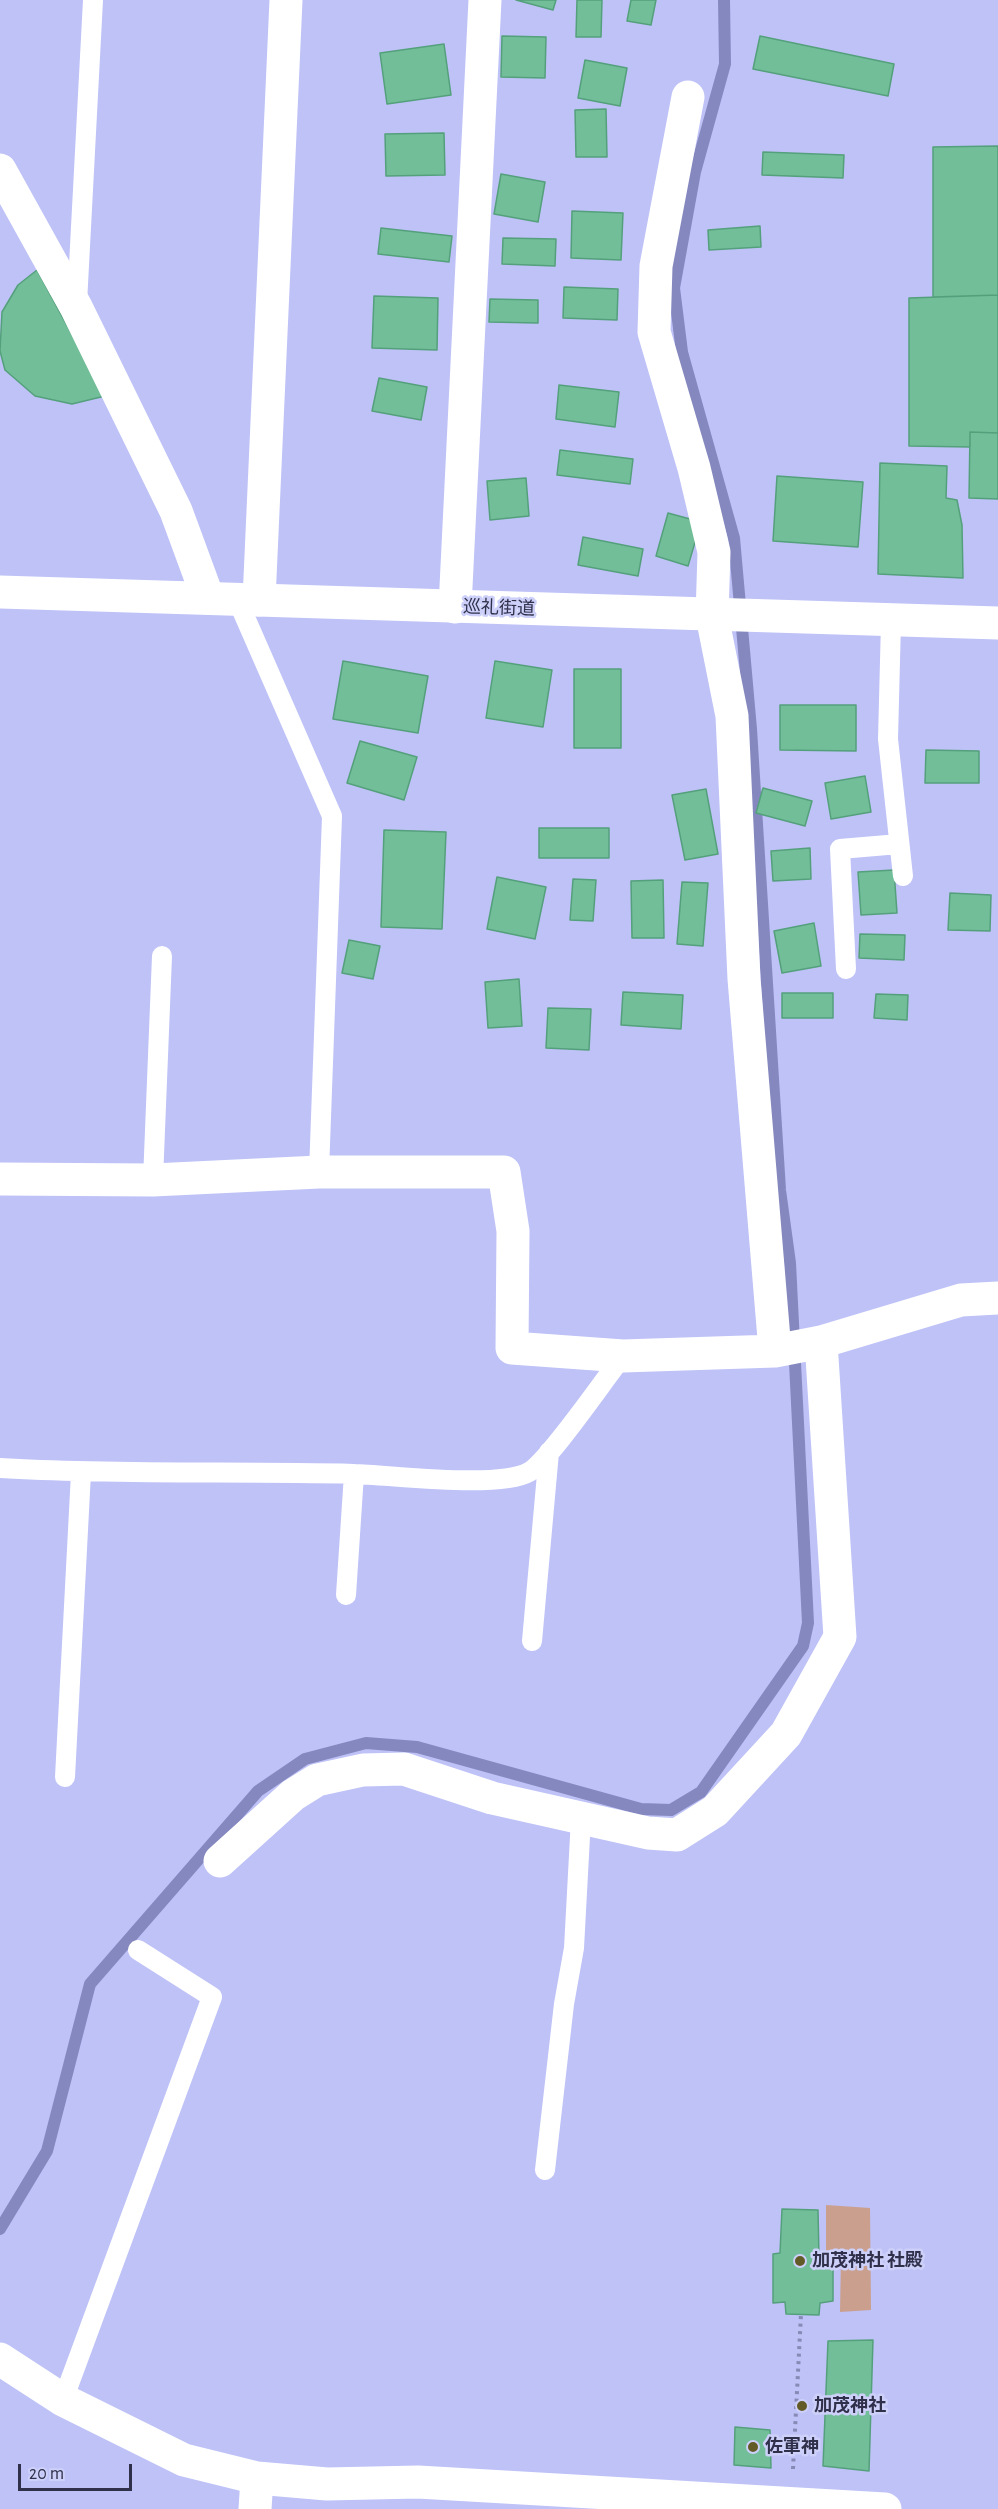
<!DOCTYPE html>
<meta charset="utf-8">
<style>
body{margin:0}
#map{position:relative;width:998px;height:2509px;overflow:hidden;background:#bec2f7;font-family:"Alegreya Sans",sans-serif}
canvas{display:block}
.scale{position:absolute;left:18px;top:2464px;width:114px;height:27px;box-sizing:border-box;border:3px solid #30304b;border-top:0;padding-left:8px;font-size:18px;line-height:21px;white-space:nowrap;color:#30304b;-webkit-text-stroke:4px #cdd0f9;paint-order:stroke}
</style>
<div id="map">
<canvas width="998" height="2509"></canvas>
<div class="scale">20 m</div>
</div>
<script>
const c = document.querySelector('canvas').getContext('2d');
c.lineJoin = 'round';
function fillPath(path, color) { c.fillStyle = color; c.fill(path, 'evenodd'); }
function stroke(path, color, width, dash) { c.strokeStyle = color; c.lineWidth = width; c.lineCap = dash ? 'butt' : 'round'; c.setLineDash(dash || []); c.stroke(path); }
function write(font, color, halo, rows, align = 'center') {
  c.font = font + ' "Alegreya Sans","Noto Sans JP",sans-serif'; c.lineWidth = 5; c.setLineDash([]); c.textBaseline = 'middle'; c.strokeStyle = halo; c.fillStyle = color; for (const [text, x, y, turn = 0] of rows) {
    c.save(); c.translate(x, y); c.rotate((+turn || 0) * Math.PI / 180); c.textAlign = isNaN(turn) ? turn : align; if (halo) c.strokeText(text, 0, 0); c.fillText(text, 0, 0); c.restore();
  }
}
fillPath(new Path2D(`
 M826,2205l44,3 1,102 -31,2 1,-56 -15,-3z`), '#ca9f8e');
stroke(new Path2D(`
 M0,2229l47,-78 43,-167 168,-193 47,-32 61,-16 51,4 224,62 30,1 30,-18 102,-146 5,-23 -18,-360 -10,-73 -29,-461 -17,-191 -52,-186 -8,-64 21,-116 30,-108 -1,-64`), '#8588bf', 12);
const building = new Path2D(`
 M516,0h40l-3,10z
 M577,0h25l-1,37h-25z
 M631,0h25l-5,25 -24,-4z
 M502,36l44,1 -1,41 -44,-1z
 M760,36l134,28 -6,32 -135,-27z
 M444,44l7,51 -64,9 -7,-51z
 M585,60l42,8 -7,38 -42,-8z
 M606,109l1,48h-31l-1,-47z
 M444,133l1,42 -59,1 -1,-42z
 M998,146v149l-65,2v-150z
 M763,152l81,3 -1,23 -81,-3z
 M501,174l44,8 -7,40 -44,-8z
 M572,211l51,2 -2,47 -50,-2z
 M760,226l1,21 -52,3 -1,-20z
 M381,228l71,8 -3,26 -71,-8z
 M503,238l53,1 -1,27 -53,-2z
 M37,270l68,126 -33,8 -37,-8 -30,-26 -5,-19 2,-39 16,-27z
 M564,287l54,2 -1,31 -54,-2z
 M998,295v138l-28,-1v15l-61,-1v-148z
 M374,296l64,2 -1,52 -65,-2z
 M490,299l48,1v23l-49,-1z
 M379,378l48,9 -6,33 -49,-9z
 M559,385l60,7 -4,35 -59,-8z
 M970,432l28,1v66l-29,-1z
 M560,450l73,9 -3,25 -73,-9z
 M880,463l67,3 -1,32 11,2 5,25 1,53 -85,-4z
 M777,476l86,6 -5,65 -85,-6z
 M526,478l3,38 -39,4 -3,-39z
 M668,513l33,9 -13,44 -32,-10z
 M583,537l60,12 -5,27 -60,-11z
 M343,661l85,15 -10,57 -85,-14z
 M495,661l57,9 -9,57 -57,-9z
 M574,669h47v79h-47z
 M780,705h76v46l-76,-1z
 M360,741l57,16 -13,43 -57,-17z
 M926,750l53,1v32h-54z
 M865,776l6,36 -40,7 -6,-36z
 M763,788l49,13 -7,25 -49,-13z
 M706,789l12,65 -33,6 -13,-65z
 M539,828h70v30h-70z
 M384,830l62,2 -4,97 -61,-2z
 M810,848l1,31 -38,2 -2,-30z
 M894,870l3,43 -36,2 -3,-43z
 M497,877l49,10 -11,52 -48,-10z
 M573,879l23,1 -3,41 -23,-1z
 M663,880l1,58h-32l-1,-57z
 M682,882l26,1 -5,63 -26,-2z
 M950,893l41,2 -1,36 -42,-1z
 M814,923l7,43 -39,7 -8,-42z
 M860,934l45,1 -1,25 -45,-2z
 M349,940l31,6 -7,33 -31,-6z
 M519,979l3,47 -34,2 -3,-46z
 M623,992l60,3 -2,34 -60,-4z
 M782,993h51v25h-51z
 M876,994l32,1 -1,25 -33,-2z
 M548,1008l43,1 -2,41 -43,-2z
 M782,2209l36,1 1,48 14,5v38l-13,2 -1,12 -33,-1 -1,-12 -12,1v-49l7,-1z
 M873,2340l-4,131 -46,-5 5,-125z
 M735,2427l35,3 1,38 -37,-3z`);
fillPath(building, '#72be99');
stroke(building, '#54a07c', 1.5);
stroke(new Path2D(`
 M793,2469l8,-155`), '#878ab5', 4, [3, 4.5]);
stroke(new Path2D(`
 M77,303l16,-303
 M237,599l95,217 -13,356
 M891,622l-3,117 15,137
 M846,969l-6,-120 59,-5
 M153,1180l9,-224
 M0,1468c118,7 236,3 354,6 39,1 145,15 175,-2 20,-11 76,-94 94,-116
 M346,1595l8,-121
 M532,1641l17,-189
 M65,1777l16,-304
 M545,2170l19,-166 10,-56 7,-130
 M63,2400l149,-403 -74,-47`), '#fff', 20);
stroke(new Path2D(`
 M688,97l-32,169 -2,66 40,136 20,84 -2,64 20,100 12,263 31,372
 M0,170l76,137 100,204 32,87
 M259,600l27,-600
 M455,607l30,-607
 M0,1179l153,1 166,-8h185l9,59 -1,117 111,8 152,-5 46,-9 140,-42 37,-2
 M220,1861l73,-66 24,-15 46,-10 41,-1 88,29 156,35 29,2 38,-24 71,-77 54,-97 -19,-295
 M0,2359l63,41 121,60 73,18 -2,31
 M257,2478l70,6 91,-2 467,27`), '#fff', 33);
stroke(new Path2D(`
 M0,592l998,31`), '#fff', 33);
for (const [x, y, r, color] of [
 [800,2261,6,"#625b27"],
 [802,2406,6,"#625b27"],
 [753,2447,6,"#625b27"]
]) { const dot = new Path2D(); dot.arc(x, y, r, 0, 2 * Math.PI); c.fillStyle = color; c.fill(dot); stroke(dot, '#cdd0f9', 2); }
write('18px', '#30304b', '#cdd0f9', [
 ["巡礼街道",499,608,2]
]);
write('bold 18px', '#30304b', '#cdd0f9', [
 ["加茂神社 社殿",812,2261],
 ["加茂神社",814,2406],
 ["佐軍神",765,2447]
], 'left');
</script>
